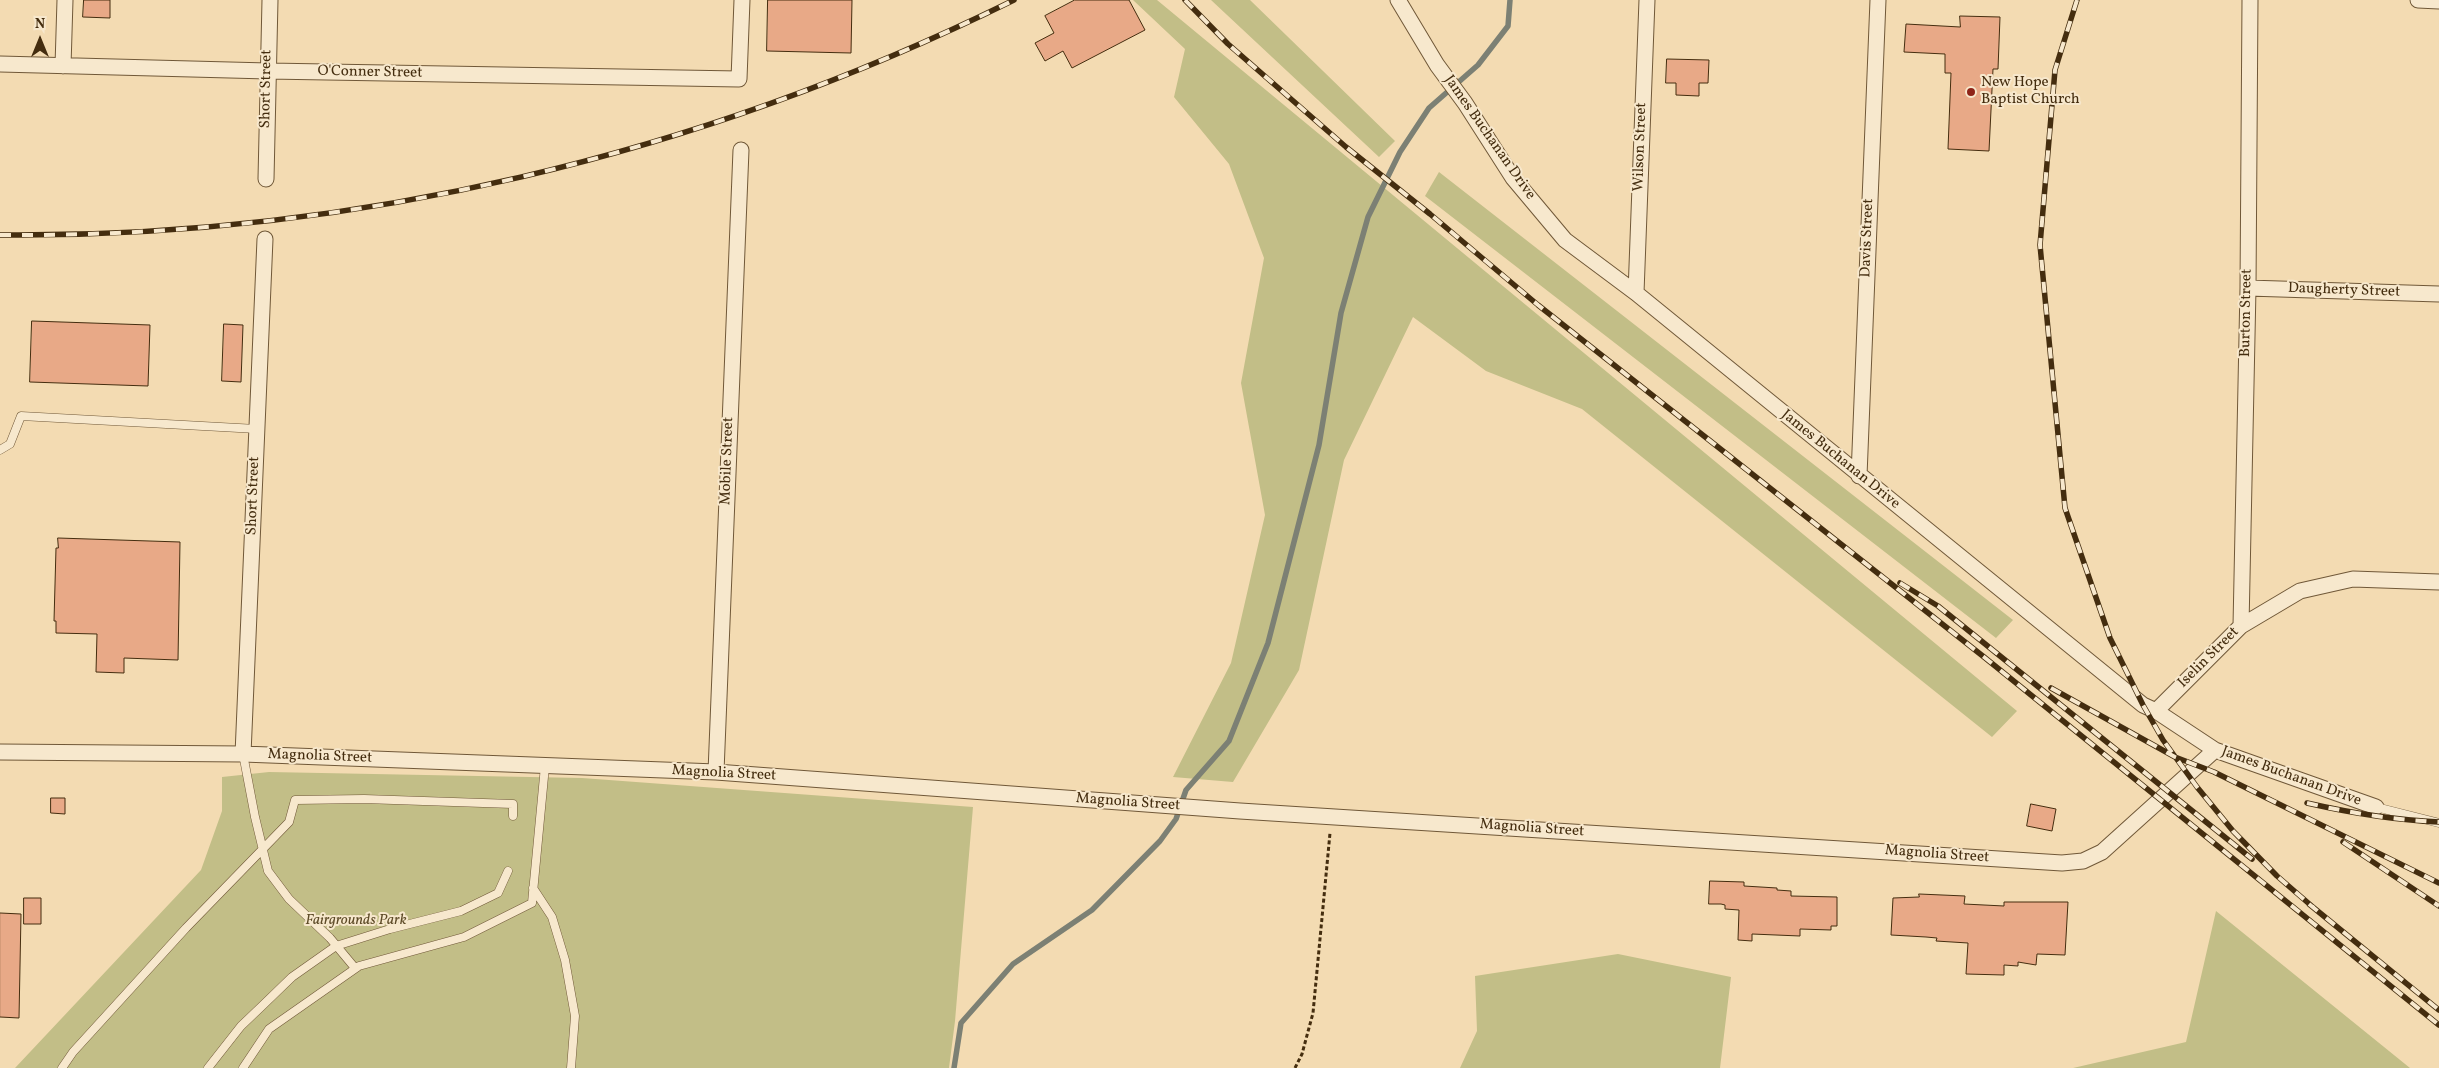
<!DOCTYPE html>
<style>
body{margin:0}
#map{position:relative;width:2439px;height:1068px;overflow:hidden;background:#f3dbb2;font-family:Vollkorn,serif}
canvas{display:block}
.north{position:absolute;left:15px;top:15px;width:50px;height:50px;-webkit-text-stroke:4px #f7e8cd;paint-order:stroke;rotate:0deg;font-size:14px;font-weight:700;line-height:20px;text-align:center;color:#442d0f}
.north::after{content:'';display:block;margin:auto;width:18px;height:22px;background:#442d0f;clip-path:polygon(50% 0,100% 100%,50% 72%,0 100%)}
</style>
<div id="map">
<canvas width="2439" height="1068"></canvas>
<div class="north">N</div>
</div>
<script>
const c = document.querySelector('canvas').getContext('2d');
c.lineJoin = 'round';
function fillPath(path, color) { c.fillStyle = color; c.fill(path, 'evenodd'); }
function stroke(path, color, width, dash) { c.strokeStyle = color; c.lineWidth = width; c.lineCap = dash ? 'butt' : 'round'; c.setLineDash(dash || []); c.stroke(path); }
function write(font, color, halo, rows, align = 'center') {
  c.font = font + ' Vollkorn,serif'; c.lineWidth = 4; c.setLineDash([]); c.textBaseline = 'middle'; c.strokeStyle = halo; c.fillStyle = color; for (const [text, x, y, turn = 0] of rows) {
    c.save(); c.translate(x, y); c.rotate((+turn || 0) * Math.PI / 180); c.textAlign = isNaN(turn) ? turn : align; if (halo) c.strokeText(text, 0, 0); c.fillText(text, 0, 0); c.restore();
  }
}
fillPath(new Path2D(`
 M1133,0h24l860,711 -25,26 -410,-328 -96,-38 -73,-54 -69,143 -45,210 -66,112 -60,-5 58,-114 34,-148 -24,-132 23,-125 -35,-94 -55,-67 11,-48z
 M1211,0h39l145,141 -16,16z
 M1439,172l574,448 -17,18 -571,-442z
 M269,772l313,6 391,29 -18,214 -6,47h-934l186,-198 21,-59v-34z
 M2216,911l194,157h-337l113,-26z
 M1618,954l113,23 -11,91h-260l17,-37 -2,-55z`), '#c2be87');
stroke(new Path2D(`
 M954,1068l7,-45 52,-59 79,-54 68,-69 16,-22 10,-29 43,-49 39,-98 51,-198 22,-132 27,-96 32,-65 29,-44 49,-43 30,-39 2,-26`), '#7c8074', 5.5);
const building = new Path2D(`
 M84,0h26v18l-27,-1z
 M768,0h84l-1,53 -84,-2z
 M1075,0h54l16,30 -73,38 -9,-17 -18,10 -10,-18 19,-10 -9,-17z
 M1960,16l40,1 -2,52h-5l-4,82 -41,-2 3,-76h-6v-19l-41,-2 2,-28 54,3z
 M1667,59l42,1 -1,23h-9v13l-23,-1v-12h-10z
 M32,321l118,4 -2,61 -118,-4z
 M224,324l19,1 -2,57 -19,-1z
 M58,538l122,4 -2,118 -54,-2v15l-28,-1 1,-38 -41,-1v-12h-2l2,-73h2z
 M51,798h14v16l-14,-1z
 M2031,804l25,5 -4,22 -25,-5z
 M1710,881l34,1v4l33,2v2l14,1v5l46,1v29h-6v4l-31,-1v7l-48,-2v7l-14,-1 1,-30 -14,-1v-4l-4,-1h-12z
 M1919,894l46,2 -1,8 40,2v-4h64l-3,53 -28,-1 -1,11 -18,-3v4l-14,-1v10l-38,-1 2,-31 -32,-2 1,-3 -11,-1 -35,-2 2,-37 26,-1z
 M24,898h17v26h-17z
 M0,913l21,1 -2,104 -19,-1z`);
fillPath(building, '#e8a987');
stroke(building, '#442d0f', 1);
const service = new Path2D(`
 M0,450l10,-6 11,-28 236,13
 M243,754l12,63 13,54 21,28 41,39 25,30
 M2376,807l63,16
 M533,888l19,29 13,43 10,56 -4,52
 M62,1068l11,-16 113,-124 103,-106 6,-22 69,-1 149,5v12
 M208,1068l33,-42 21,-20 30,-29 44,-31 54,-17 71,-18 37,-18 10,-22
 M243,1068l26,-39 90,-63 105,-29 68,-34 13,-137`);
const minor = new Path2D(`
 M1398,0l39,65 28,38 48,75 52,62 71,53 507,412 13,6 59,39 161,57
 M2418,0l21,1
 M0,64l268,7 471,8 3,-79
 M63,66l2,-66
 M266,179l4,-179
 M2248,288l191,6
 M1636,293l11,-293
 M1859,476l19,-476
 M2241,626l7,-338 2,-288
 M2156,711l85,-85 59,-35 53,-12 86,3
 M0,752l243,2 473,18 524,39 822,52 21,-2 19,-9 113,-102
 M243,754l22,-515
 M716,772l25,-622`);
stroke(service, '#705838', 9);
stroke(minor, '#705838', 17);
stroke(new Path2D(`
 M1295,1068l7,-14 11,-41 17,-180`), '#442d0f', 3, [4, 2.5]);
stroke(service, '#f7e8cd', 8);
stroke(minor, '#f7e8cd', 15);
const rail = new Path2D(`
 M1185,0l43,44 118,103 84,67 108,91 446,352 455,368
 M2077,0l-22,70 -15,175 25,263 45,130 33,67 20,35 34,47 36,44 44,45 37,32
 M0,235c352,3 698,-79 1014,-235
 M1900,583l38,23 314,253
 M2051,688l124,69 39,15 225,111
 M2307,803c44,10 87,17 132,19
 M2343,842l96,64
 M2309,904l130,106`);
stroke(rail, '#442d0f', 5.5);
stroke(rail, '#f7e8cd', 4, [11]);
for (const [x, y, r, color] of [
 [1971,92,5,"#8f2418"]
]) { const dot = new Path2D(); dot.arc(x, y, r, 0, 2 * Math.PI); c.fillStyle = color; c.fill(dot); stroke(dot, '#f7e8cd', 2); }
write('15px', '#442d0f', '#f7e8cd', [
 ["O'Conner Street",370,73,1],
 ["Short Street",267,89,-89],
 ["James Buchanan Drive",1489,138,55],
 ["Wilson Street",1641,147,-88],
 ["Davis Street",1868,238,-88],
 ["Daugherty Street",2344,291,2],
 ["Burton Street",2247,313,-89],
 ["James Buchanan Drive",1840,460,39],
 ["Mobile Street",728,461,-88],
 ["Short Street",254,496,-88],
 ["Iselin Street",2209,658,-45],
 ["Magnolia Street",320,757,2],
 ["Magnolia Street",724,774,3],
 ["James Buchanan Drive",2291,777,20],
 ["Magnolia Street",1128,803,4],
 ["Magnolia Street",1532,829,4],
 ["Magnolia Street",1937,855,4]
]);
write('15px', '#442d0f', '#f7e8cd', [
 ["New Hope",1981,83],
 ["Baptist Church",1981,100]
], 'left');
write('italic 15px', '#5d4a27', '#f7e8cd', [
 ["Fairgrounds Park",356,921]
]);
</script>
